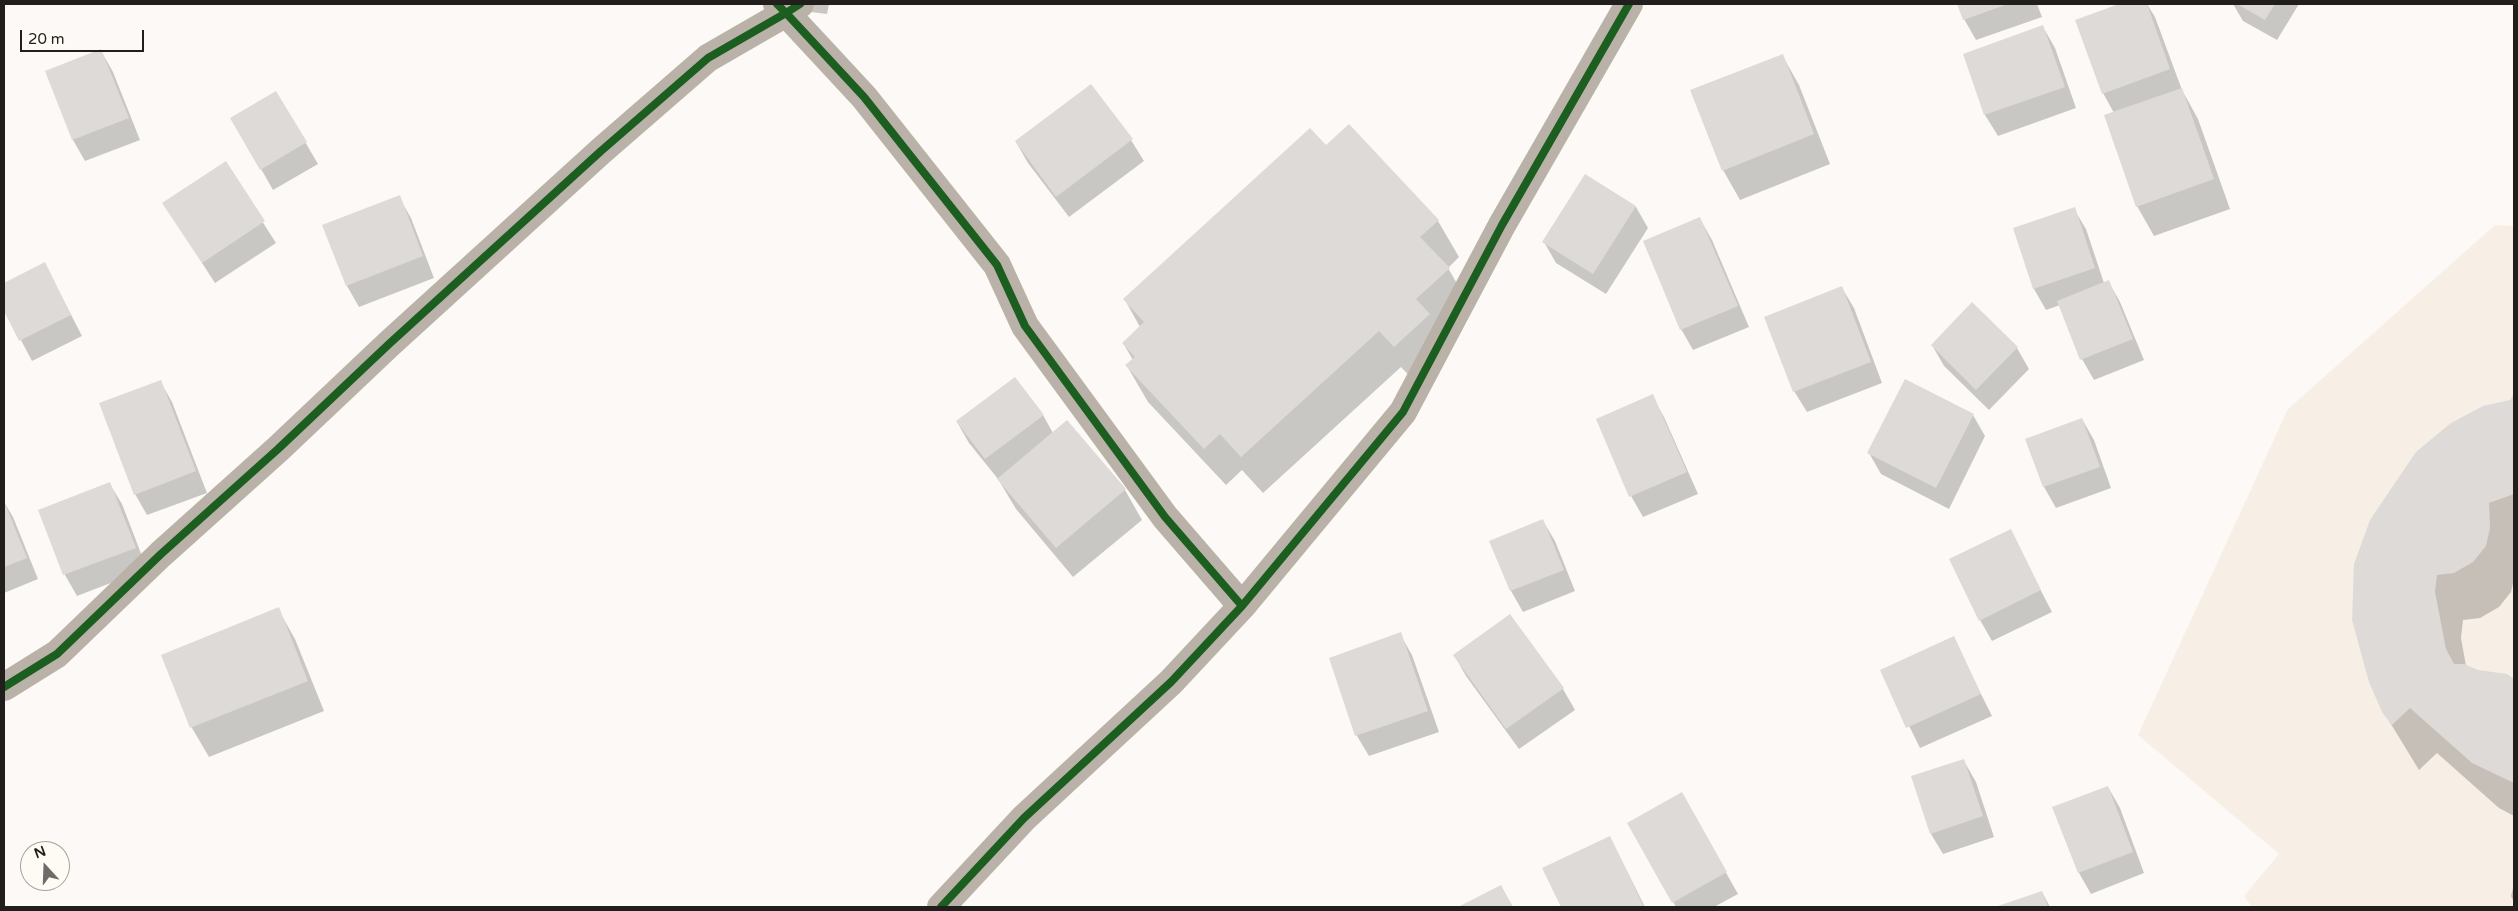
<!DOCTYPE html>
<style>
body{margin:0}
#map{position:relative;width:2518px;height:911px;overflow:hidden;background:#fcf9f6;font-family:"Varela Round",sans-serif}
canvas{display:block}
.frame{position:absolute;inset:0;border:5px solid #211e1b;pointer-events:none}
.north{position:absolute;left:20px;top:841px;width:50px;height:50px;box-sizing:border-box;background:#fefaf4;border:1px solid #a6a29d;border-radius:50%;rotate:340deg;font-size:14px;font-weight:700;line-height:20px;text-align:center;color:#211e1b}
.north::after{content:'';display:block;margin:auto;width:18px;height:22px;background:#6e6b68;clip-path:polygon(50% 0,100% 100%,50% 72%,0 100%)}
.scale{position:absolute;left:20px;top:30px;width:124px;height:22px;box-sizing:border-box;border:2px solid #211e1b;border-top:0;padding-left:6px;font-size:15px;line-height:18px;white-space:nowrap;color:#211e1b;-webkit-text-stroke:4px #fefaf4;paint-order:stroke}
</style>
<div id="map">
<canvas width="2518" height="911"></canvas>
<div class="frame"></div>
<div class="north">N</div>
<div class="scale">20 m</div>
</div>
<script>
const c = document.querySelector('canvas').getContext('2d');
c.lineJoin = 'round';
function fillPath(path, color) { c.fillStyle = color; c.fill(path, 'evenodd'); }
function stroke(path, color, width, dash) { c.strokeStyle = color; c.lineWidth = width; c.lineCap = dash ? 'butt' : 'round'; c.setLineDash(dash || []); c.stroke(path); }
fillPath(new Path2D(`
 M2495,225l19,1v681h-262l-8,-11 35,-42 -141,-119 150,-326z`), '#f7efe5');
fillPath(new Path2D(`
 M799,4h30l-2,10 -24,-3z
 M1958,4h79l5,13 -66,23 -12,-21z
 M2123,4h24l8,13 27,73 16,29 32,90 -76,27 -17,-30 -23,-93 -11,-20 -27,-72z
 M2233,4h66l-22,36 -34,-19z
 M2043,27l12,21 21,60 -78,28 -13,-21 -21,-60z
 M101,51l12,21 27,68 -55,21 -12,-21 -26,-68z
 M1782,55l17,30 31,79 -90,36 -17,-30z
 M276,92l42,72 -45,26 -41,-72z
 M1131,140l13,21 -75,56 -41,-54 -12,-21z
 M1326,147l112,74 21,36 -11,11 22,38 -54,77 -15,-16 -138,126 -21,-23 -16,15 -78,-83 -21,-36 6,-6 -10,-17 17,-16 -15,-27z
 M225,163l51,80 -61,40 -51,-79z
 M1586,176l50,31 12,21 -42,66 -50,-31 -12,-21z
 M399,197l12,21 23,60 -75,29 -12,-21z
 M2074,209l12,20 18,54 4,-2 12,21 24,58 -50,20 -12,-21 -22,-54 -14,5 -12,-21z
 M1700,219l12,21 37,87 -56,23 -12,-21z
 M45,264l37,72 -50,25 -28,-53v-24z
 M1842,288l12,20 28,75 -75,29 -13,-21z
 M1932,345l85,3 12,21 -40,41 -45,-44z
 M160,381l12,21 35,91 -60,22 -12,-21z
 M1652,396l12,21 34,77 -55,23 -12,-21 -33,-76z
 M2514,396v183l-3,13 -12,15 -19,11 -17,2 -2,18 5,28 11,5 29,4 8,5v136l-15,-8 -62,-55 -18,17 -36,-59 -13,-30z
 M1043,415l10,18 72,57 17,30 -69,57 -57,-68 -18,-30 -29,-36 -12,-21z
 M1973,415l12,21 -36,73 -68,-35 -12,-21z
 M2082,419l12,21 17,48 -55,20 -12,-21 -18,-48z
 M109,483l13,21 25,65 -70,27 -12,-21 -25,-64z
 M4,502l9,15 25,62 -34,14z
 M1543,521l12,20 20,50 -52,21 -12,-21 -20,-50z
 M2010,531l42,81 -60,29 -12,-21z
 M278,609l17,30 29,72 -115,46 -17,-29 -29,-72z
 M1510,615l53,74 12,21 -56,39 -53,-73 -12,-21z
 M1400,634l12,21 27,77 -70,24 -12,-20 -27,-77z
 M1953,638l39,78 -72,32 -38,-77z
 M1964,761l12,21 18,55 -51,17 -12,-20z
 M2108,787l12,21 24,65 -53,21 -12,-21 -25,-65z
 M1693,814l45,80 -24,13h-38l-47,-84z
 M1610,837l35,70h-83l-18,-39z
 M2514,884v18l-3,-6z
 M1501,887l12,20h-52z
 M2042,892l8,15h-52z`), '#0003');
fillPath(new Path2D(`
 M1957,4h51l-45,16z
 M2119,4h28l23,65 -68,25 -27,-74z
 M2237,4h38l-10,16z
 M2043,25l22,62 -81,28 -21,-61z
 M101,49l28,69 -57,22 -27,-69z
 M1783,54l31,80 -92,37 -32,-81z
 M1091,84l42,55 -77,58 -41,-56z
 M2182,88l32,91 -78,28 -32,-92z
 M276,91l31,51 -47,28 -30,-52z
 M1349,124l90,96 -19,17 30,31 -34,31 14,15 -36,33 -15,-16 -138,126 -21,-23 -16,15 -79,-84 10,-8 -13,-14 22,-21 -21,-23 187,-171 16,17z
 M226,161l39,60 -63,42 -40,-60z
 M1585,174l51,32 -43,68 -51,-32z
 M400,195l23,61 -77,30 -24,-61z
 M2075,207l20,61 -62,21 -20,-61z
 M1700,217l38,89 -58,24 -37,-89z
 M45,262l26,53 -52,26 -15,-30v-28z
 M2109,280l24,59 -53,21 -23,-59z
 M1842,286l29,76 -78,30 -29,-75z
 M1972,302l46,45 -42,43 -45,-45z
 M1015,377l29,38 -59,44 -29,-38z
 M1905,379l69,35 -38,74 -69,-35z
 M161,380l35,91 -62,24 -35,-92z
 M1653,394l34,78 -58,25 -33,-78z
 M2514,394v100l-25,9 1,25 -4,18 -13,16 -19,11 -17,2 -2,17 11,57 8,15h10l14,6 29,4 7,5v104l-42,-20 -62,-55 -18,17 -10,-13 -13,-30 -17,-62 2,-56 16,-44 46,-68 35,-29 32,-17 27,-6z
 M2082,418l18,49 -57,20 -18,-48z
 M1067,420l59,69 -70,59 -59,-69z
 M110,482l26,66 -73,27 -25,-65z
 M4,501l23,57 -23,9z
 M1543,519l21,51 -54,21 -21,-50z
 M2011,529l30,61 -62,31 -30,-62z
 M279,607l29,74 -118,47 -29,-73z
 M1510,614l54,74 -58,41 -53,-74z
 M1401,632l27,79 -73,25 -26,-78z
 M1954,636l27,58 -75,34 -26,-58z
 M1964,759l19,57 -53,18 -19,-58z
 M2108,786l25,66 -55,21 -26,-66z
 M1682,792l45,80 -55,31 -45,-80z
 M1610,836l34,71h-83l-19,-39z
 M1501,885l12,22h-55z
 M2042,891l6,16h-53z`), '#dddad7');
stroke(new Path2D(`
 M800,4l-14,9 78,84 133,168 28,61 140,191 77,89 -71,76 -147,136 -83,89
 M1242,606l161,-194 99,-187 127,-221
 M4,687l53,-33 104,-100 117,-105 111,-105 212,-193 107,-93 78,-45 -9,-9`), '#bab2a8', 28);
stroke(new Path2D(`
 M800,4l-14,9 78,84 133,168 28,61 140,191 77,89 -71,76 -147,136 -83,89
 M1242,606l161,-194 99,-187 127,-221
 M4,687l53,-33 104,-100 117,-105 111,-105 212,-193 107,-93 78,-45 -9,-9`), '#1b5e20', 8);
</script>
